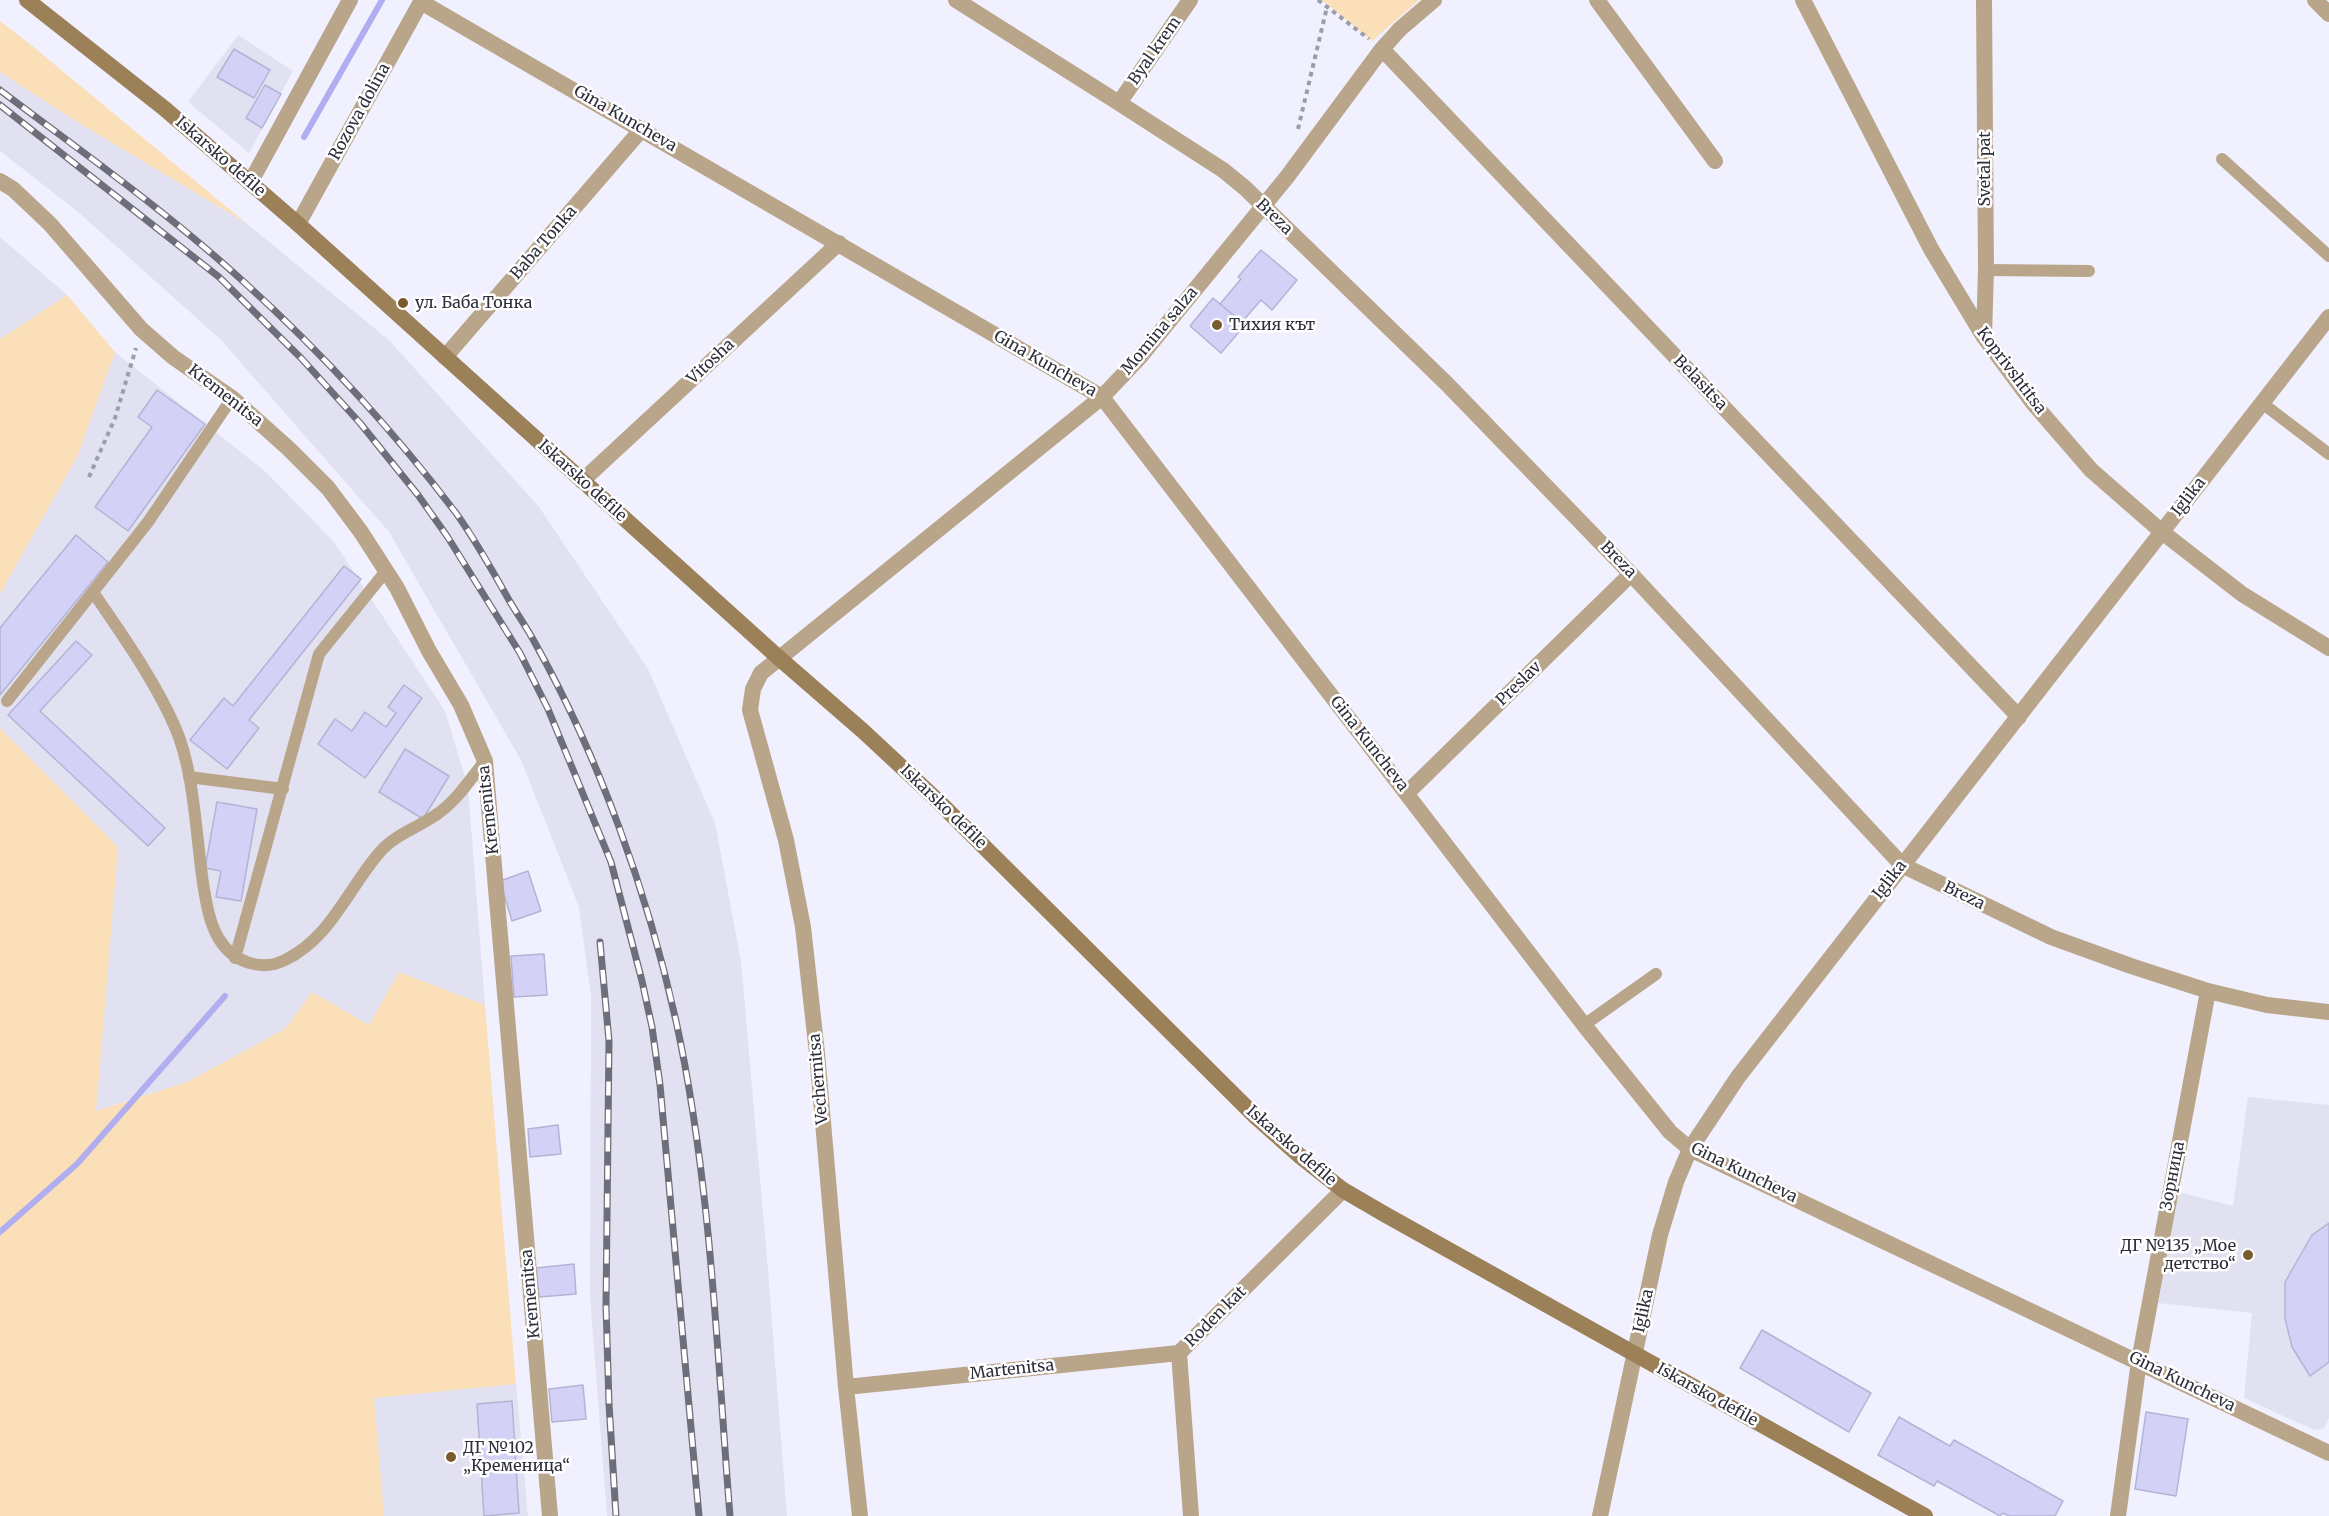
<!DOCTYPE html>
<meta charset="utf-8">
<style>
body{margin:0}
canvas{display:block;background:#f0f0fe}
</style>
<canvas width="2329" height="1516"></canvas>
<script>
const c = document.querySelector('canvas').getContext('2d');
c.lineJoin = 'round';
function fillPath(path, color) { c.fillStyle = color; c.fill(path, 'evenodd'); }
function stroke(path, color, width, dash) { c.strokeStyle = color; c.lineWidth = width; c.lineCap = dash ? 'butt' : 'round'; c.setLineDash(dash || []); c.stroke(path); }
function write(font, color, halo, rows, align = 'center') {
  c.font = font + ' Merriweather,serif'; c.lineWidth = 5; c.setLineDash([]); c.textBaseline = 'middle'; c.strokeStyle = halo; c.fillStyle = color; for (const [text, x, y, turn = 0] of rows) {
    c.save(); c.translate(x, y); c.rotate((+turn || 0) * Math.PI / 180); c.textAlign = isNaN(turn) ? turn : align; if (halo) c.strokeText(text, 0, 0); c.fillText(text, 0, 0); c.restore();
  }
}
fillPath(new Path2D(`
 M238,35l55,36 -44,82 -61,-51z
 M0,72l71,46 175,105 144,118 149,166 109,162 67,154 26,138 27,309 19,246h-180l-17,-219 1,-300 -12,-90 -58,-147 -132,-228 -169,-193 -142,-127 -78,-61z
 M0,237l67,58 -67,44z
 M115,352l151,120 68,70 111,169 23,76 17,218 -86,-33 -30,53 -57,-33 -27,37 -98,53 -92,29 23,-264 -118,-119v-134l78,-139z
 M2248,1097l81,8v313l-5,10 -10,2 -70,-32 8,-85 -94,-10 20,-111 55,14z
 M516,1384l12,132h-144l-10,-118z`), '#e1e1f1');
fillPath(new Path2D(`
 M1322,0h97l-47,41z
 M0,21l31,24 215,178 -175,-105 -71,-46z
 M67,295l48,57 -37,103 -78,139v-255z
 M0,728l118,119 -22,264 91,-29 98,-53 27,-37 57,33 30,-53 86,33 31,379 -142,14 10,118h-384z`), '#fbdfb8');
stroke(new Path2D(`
 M304,137l78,-137
 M0,1232l77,-68 148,-168`), '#b1adf1', 6);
const building = new Path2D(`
 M234,49l36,21 -16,28 -37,-21z
 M265,85l16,9 -19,34 -16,-10z
 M1261,250l36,30 -25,30 -11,-10 -19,22 -22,-18 21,-25 -3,-2z
 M1213,298l32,27 -24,28 -31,-27z
 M157,390l48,34 -77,107 -33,-24 57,-80 -14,-10z
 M76,535l32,27 -108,133v-67z
 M344,566l17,13 -112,141 10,8 -32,41 -37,-29 34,-42 9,8z
 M76,641l16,14 -52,56 125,117 -17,18 -140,-131z
 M404,685l18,13 -57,80 -47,-34 17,-25 17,12 13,-19 21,15 10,-14 -8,-6z
 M405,749l44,27 -26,43 -44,-27z
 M217,802l40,7 -16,92 -25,-4 5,-26 -16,-3z
 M528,871l13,40 -29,10 -12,-40z
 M544,954l3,41 -33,2 -3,-41z
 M558,1125l3,29 -31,3 -2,-28z
 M2329,1223v139l-19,14 -18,-29 -7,-29v-36l27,-47z
 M574,1264l2,30 -37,3 -3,-29z
 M1762,1330l109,63 -22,39 -109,-64z
 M583,1385l3,34 -34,3 -3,-33z
 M512,1401l7,112 -35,3 -7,-112z
 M2146,1412l42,7 -12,77 -41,-7z
 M1899,1417l51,29 4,-6 109,61 -8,15h-46l-6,-3 -3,3 -63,-35 -3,5 -56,-31z`);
fillPath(building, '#d3d2f6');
stroke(building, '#b4b3d6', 1.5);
stroke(new Path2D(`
 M1318,0l51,39
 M1298,129l29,-122
 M89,477l26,-59 21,-70`), '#9d9daa', 4, [4.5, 4.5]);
stroke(new Path2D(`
 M2222,159l107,97
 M1986,270l103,1
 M2262,403l67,51
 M93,592c29,43 61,87 82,135 19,42 21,109 28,156 3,18 6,40 16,56 14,23 42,33 66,21 46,-22 64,-73 95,-108 15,-18 42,-26 60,-40 18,-13 31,-34 45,-51
 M7,701l141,-179 84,-124
 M189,777l94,12
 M235,958l84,-304 67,-83
 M1584,1025l72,-51`), '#b9a58a', 12);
stroke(new Path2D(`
 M956,0l163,103 104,67 22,18 202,196 184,190 271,291 149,72 80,29 77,25 59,14 62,7
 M1597,0l118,161
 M1803,0l128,249 53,88 49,66 58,67 71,62 80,62 87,54
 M2315,0l14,14
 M421,2l681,395 482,628 86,107 20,17 639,304
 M1382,49l637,668
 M1119,103l71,-103
 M0,181l13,8 37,35 91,105 32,28 59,41 57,51 39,39 33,44 36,56 32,63 32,54 24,56 65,755
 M250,183l100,-183
 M298,224l124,-224
 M1984,336l2,-66 -2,-270
 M445,357l197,-228
 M582,481l257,-238
 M1407,793l224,-219
 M846,1387l333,-34
 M860,1516l-14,-129 -29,-334 -14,-126 -17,-87 -36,-130 3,-21 8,-16 341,-276 38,-40 147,-180 95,-128 18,-20 34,-29
 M1191,1516l-12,-163 164,-163
 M1600,1516l60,-281 16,-53 14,-33 48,-72 591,-760
 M2118,1516l21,-155 69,-370`), '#b9a58a', 16);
stroke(new Path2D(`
 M27,0l138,109 133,115 481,434 84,73 73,68 320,318 45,40 42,33 43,25 539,301`), '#9c8058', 16);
const rail = new Path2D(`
 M0,90c83,63 169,123 245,193 77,70 148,147 211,230 20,28 36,57 53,87 8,14 18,28 26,43 64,114 113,251 141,378 35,160 41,332 54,495
 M0,105l219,172 82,81 59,65 58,72 29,41 73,117 28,56 63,153 31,119 10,46 8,58 39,431
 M600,942l9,99 -3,265 3,98 7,112`);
stroke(rail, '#6e6e7b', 7);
stroke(rail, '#fff', 4.5, [14]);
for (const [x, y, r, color] of [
 [403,303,6,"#785b2f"],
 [1217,325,6,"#785b2f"],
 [2248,1255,6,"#785b2f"],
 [451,1457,6,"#785b2f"]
]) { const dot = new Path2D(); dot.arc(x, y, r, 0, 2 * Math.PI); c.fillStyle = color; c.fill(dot); stroke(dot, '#fff', 2); }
write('16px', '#2e2e3b', '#fff', [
 ["Byal krem",1155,51,-55],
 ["Rozova dolina",360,112,-61],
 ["Gina Kuncheva",625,119,30],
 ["Iskarsko defile",220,157,41],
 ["Svetal pat",1985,169,-90],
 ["Breza",1274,217,44],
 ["Baba Tonka",544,243,-49],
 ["Momina salza",1160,331,-50],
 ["Vitosha",711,362,-43],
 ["Gina Kuncheva",1045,364,30],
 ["Koprivshtitsa",2011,371,53],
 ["Belasitsa",1700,383,46],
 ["Kremenitsa",225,396,38],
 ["Iskarsko defile",582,481,42],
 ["Iglika",2189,497,-52],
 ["Breza",1618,560,46],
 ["Preslav",1519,684,-44],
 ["Gina Kuncheva",1369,744,52],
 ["Iskarsko defile",943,807,44],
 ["Kremenitsa",489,810,-96],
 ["Iglika",1890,880,-52],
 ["Breza",1964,896,26],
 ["Vechernitsa",819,1079,-95],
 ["Iskarsko defile",1291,1146,41],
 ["Gina Kuncheva",1744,1173,26],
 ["Зорница",2173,1176,-79],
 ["Kremenitsa",531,1294,-95],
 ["Iglika",1644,1311,-78],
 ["Roden kat",1216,1317,-45],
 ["Martenitsa",1012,1370,-6],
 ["Gina Kuncheva",2182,1382,26],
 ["Iskarsko defile",1707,1395,29]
]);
write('16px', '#2e2e3b', '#fff', [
 ["ул. Баба Тонка",415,303],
 ["Тихия кът",1229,325],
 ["ДГ №135 „Мое",2236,1246,"right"],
 ["детство“",2236,1264,"right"],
 ["ДГ №102",463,1448],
 ["„Кременица“",463,1466]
], 'left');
</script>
